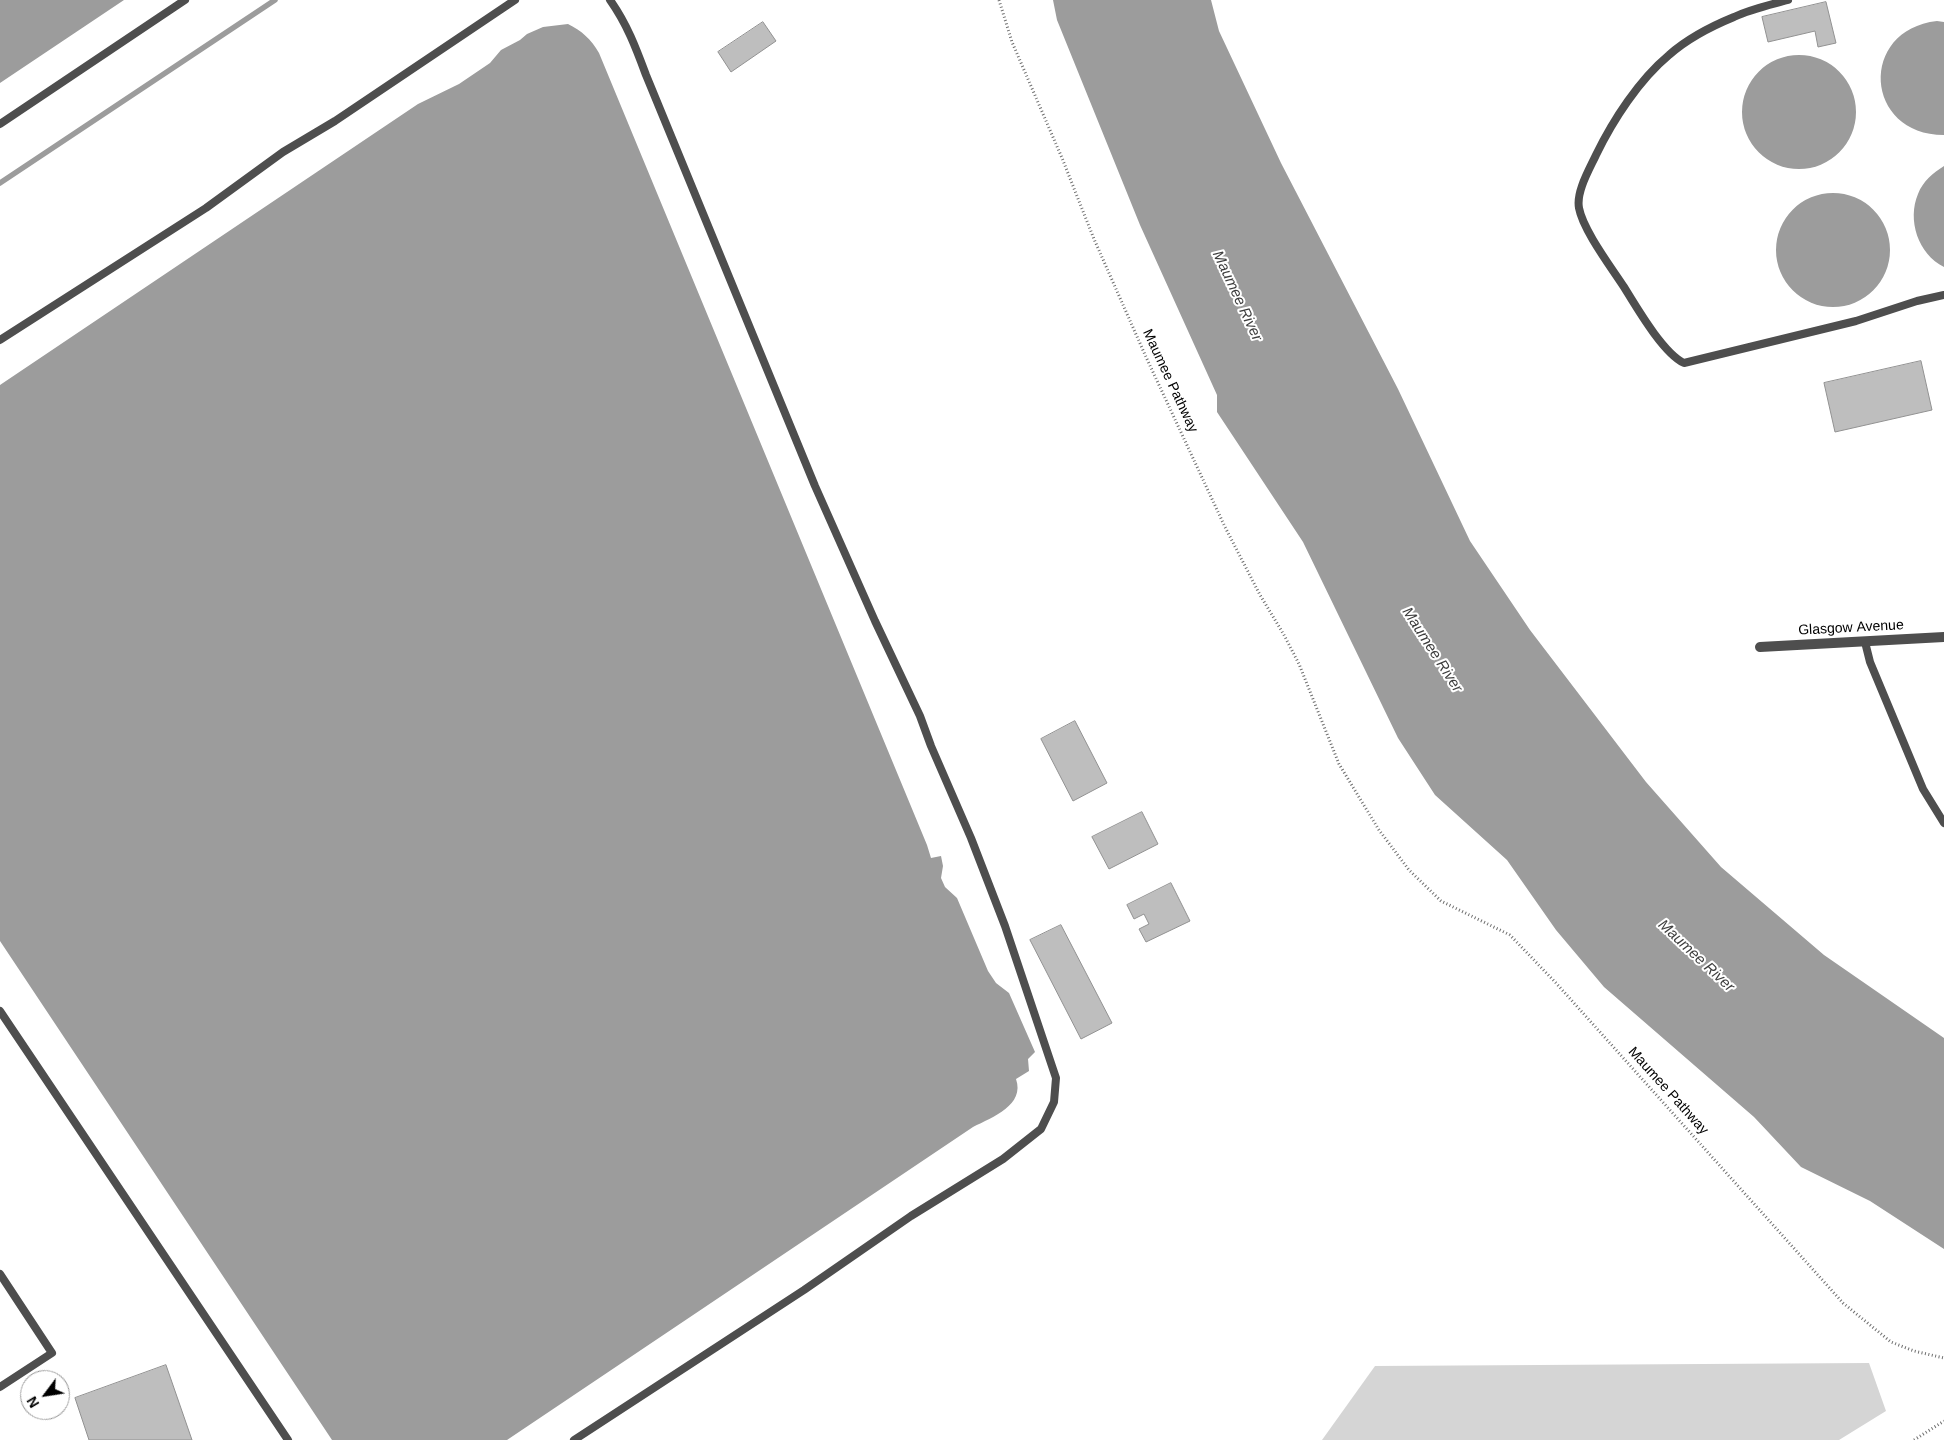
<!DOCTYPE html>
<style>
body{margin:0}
#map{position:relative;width:1944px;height:1440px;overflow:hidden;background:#fff;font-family:Helvetica,sans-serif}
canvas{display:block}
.north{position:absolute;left:20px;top:1370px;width:50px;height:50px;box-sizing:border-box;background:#fff;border:1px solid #999;border-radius:50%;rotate:239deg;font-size:14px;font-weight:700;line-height:20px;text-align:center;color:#000}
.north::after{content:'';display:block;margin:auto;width:18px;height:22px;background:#000;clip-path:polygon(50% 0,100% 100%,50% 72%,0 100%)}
</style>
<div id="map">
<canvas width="1944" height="1440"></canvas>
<div class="north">N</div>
</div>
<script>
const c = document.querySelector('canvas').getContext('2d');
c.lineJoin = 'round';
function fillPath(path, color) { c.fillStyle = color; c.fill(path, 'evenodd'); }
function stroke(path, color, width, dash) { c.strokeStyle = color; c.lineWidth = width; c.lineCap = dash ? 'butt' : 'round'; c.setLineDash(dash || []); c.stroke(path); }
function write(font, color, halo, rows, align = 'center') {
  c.font = font + ' Helvetica,sans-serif'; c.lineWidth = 4; c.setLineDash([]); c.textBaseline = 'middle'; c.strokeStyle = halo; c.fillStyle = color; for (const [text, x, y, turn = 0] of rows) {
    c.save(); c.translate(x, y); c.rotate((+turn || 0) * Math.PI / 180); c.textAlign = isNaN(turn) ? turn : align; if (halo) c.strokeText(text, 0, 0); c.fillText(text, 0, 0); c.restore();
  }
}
fillPath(new Path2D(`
 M1869,1363l17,48 -47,29h-517l53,-74z`), '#d5d5d5');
fillPath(new Path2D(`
 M0,0h124l-124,83z
 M1053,0h158l8,31 62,132 117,226 72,152 60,89 116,152 75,85 103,88 120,83v211l-74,-48 -69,-34 -47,-50 -150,-130 -48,-57 -49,-70 -72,-65 -37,-57 -95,-196 -86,-130v-17l-77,-170 -83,-205z
 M1937,21l7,1v113c-80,0 -86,-105 -7,-114z
 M568,24c14,7 23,15 31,29l328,792 4,13 10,-2 2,10 -2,12 4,9 12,11 31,73 8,12 13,10 26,59 -7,7 1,12 -13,8c9,26 -23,38 -43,48l-466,313h-175l-332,-499v-556l418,-281 41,-20 31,-21 11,-13 19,-10 7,-6 16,-7z
 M1742 112a57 57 0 1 1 114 0a57 57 0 1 1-114 0Z
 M1944,166v101c-26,-13 -37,-47 -26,-73 5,-13 15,-21 26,-28z
 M1776 250a57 57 0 1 1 114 0a57 57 0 1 1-114 0Z`), '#9c9c9c');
stroke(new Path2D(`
 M0,183l275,-183`), '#9c9c9c', 5.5);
const building = new Path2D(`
 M1826,2l10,41 -18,4 -3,-16 -47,11 -6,-25z
 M763,22l13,19 -45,31 -13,-20z
 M1921,361l11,49 -97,22 -11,-49z
 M1075,721l32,62 -34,18 -32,-62z
 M1142,812l16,32 -49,25 -17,-32z
 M1171,883l19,38 -44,21 -7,-13 10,-5 -5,-10 -10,5 -7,-14z
 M1061,925l51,98 -31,16 -51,-99z
 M166,1365l26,75h-103l-14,-42z`);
fillPath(building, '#bebebe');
stroke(building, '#929292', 1);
stroke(new Path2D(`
 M999,0l13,42 50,116 32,81 52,118 79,170 35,68 24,40 15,29 40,100 40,66 30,40 32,31 69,34 46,48 287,320 48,39 23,9 30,7
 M1914,1440l30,-19`), '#707070', 3, [1, 2.5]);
stroke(new Path2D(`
 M1788,0c-18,5 -37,9 -54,17 -22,9 -47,22 -65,38 -30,25 -56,65 -73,100 -7,15 -20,37 -17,53 4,22 32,59 45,79 13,21 39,66 60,76l172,-42 61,-20 27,-6
 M0,124l185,-124
 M0,340l206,-132 77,-56 52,-31 180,-121
 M1865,642l5,20 53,127 21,34
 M0,1011l288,429
 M0,1274l52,79 -52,34
 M574,1440l230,-150 107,-74 92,-57 38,-30 13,-27 2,-24 -51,-152 -34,-88 -40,-92 -11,-30 -45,-95 -60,-135 -169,-411c-10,-27 -19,-51 -36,-75`), '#4e4e4e', 8);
stroke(new Path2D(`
 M1760,647l184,-10`), '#4e4e4e', 10);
write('14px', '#000', '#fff', [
 ["Maumee Pathway",1170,381,65],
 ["Glasgow Avenue",1851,628,-3],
 ["Maumee Pathway",1668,1091,48]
]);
write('italic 15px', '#3d3d3d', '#fff', [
 ["Maumee River",1237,296,65],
 ["Maumee River",1432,650,57],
 ["Maumee River",1696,956,43]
]);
</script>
